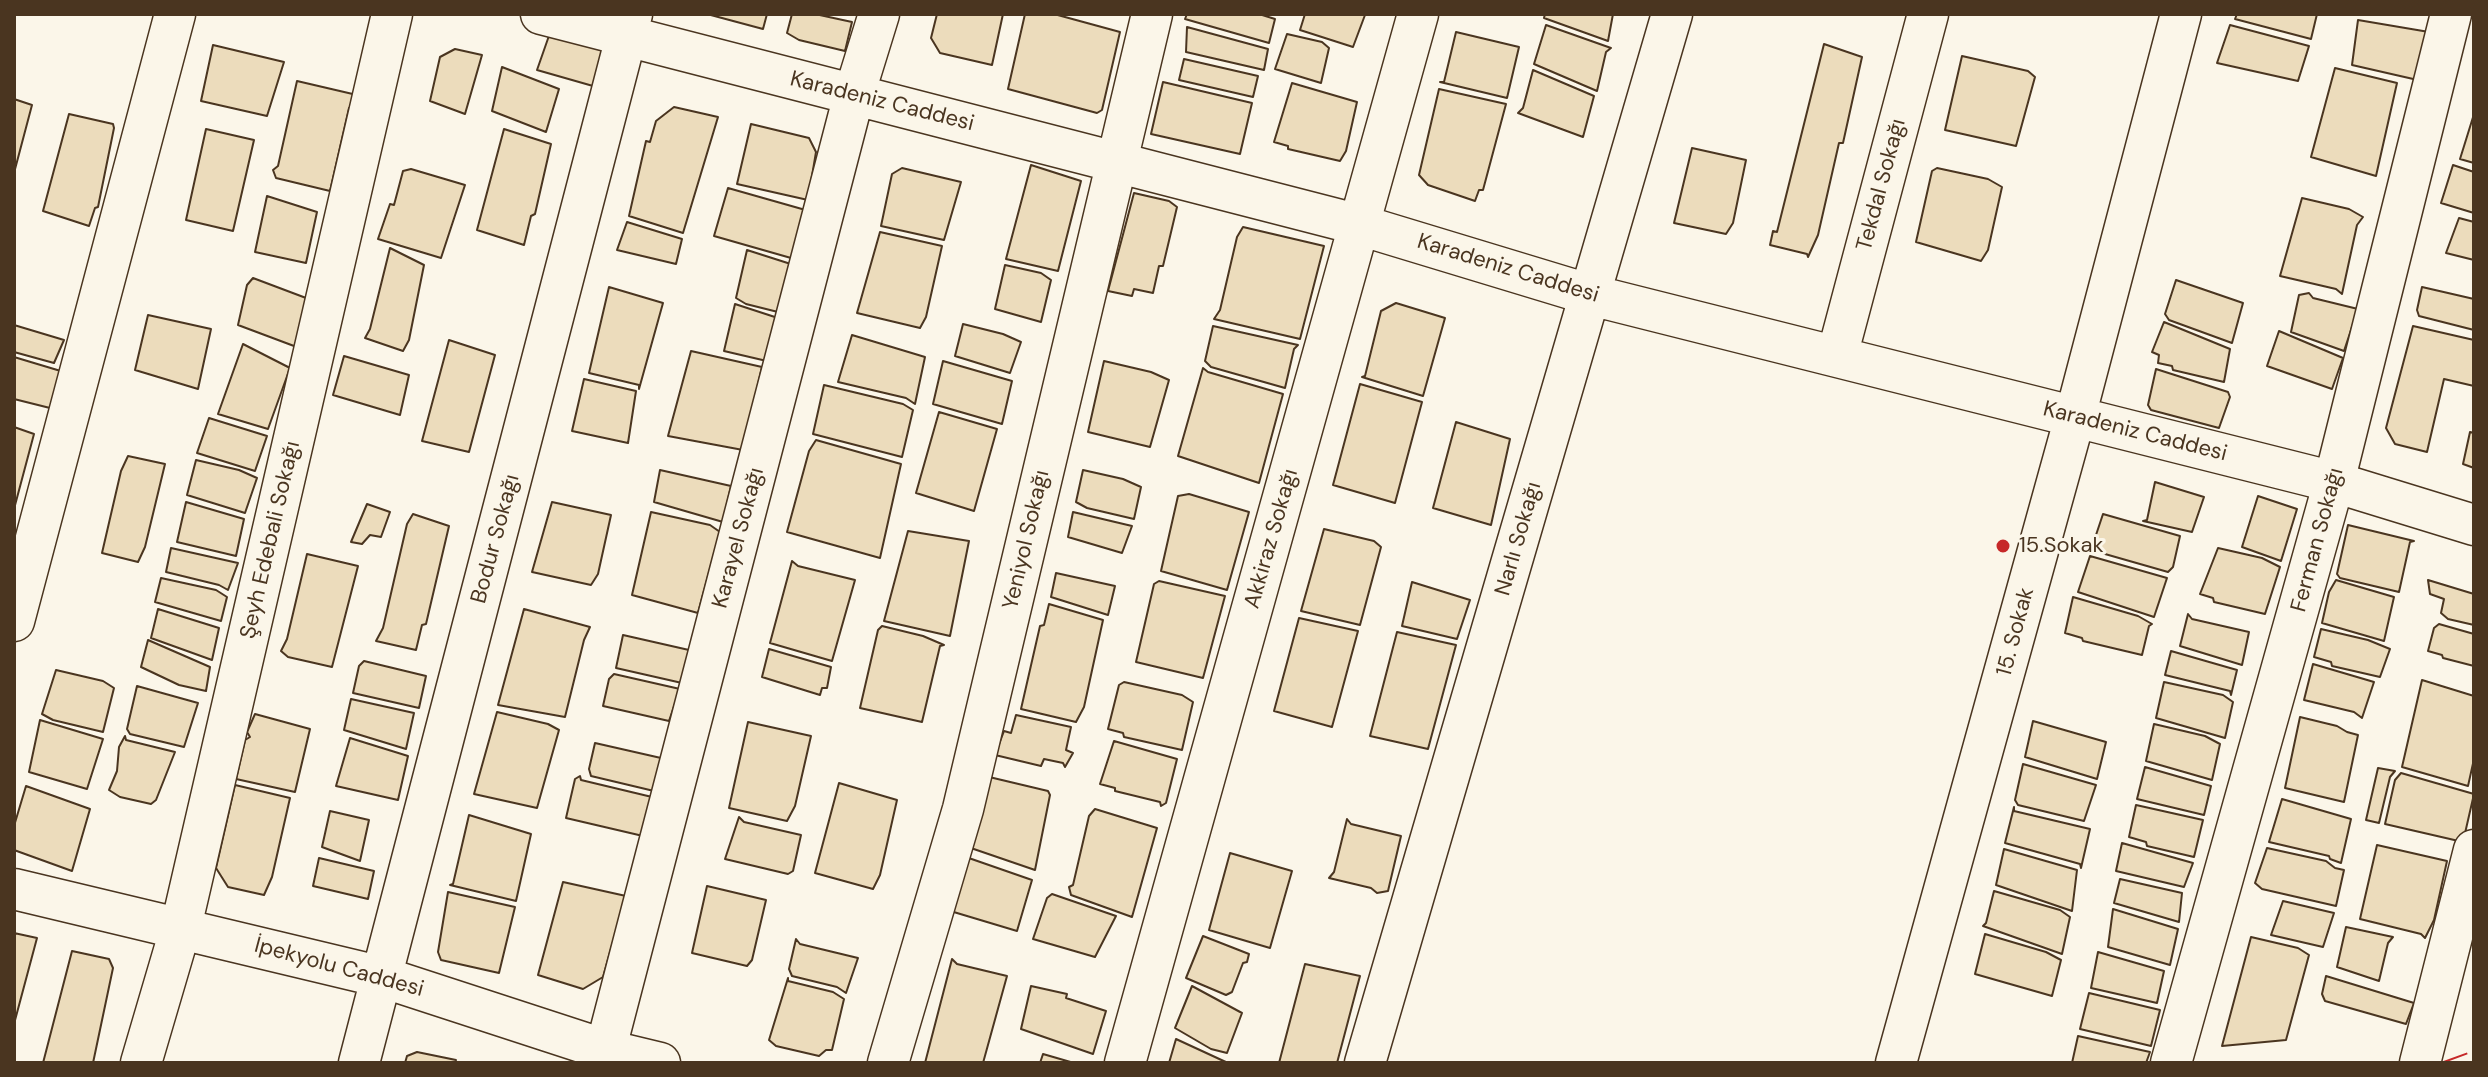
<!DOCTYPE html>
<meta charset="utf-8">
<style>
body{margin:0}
#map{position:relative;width:2488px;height:1077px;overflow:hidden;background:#fbf6e9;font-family:"DM Sans",sans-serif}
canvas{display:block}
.frame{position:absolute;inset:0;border:16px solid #4a3520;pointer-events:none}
</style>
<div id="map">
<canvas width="2488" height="1077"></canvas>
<div class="frame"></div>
</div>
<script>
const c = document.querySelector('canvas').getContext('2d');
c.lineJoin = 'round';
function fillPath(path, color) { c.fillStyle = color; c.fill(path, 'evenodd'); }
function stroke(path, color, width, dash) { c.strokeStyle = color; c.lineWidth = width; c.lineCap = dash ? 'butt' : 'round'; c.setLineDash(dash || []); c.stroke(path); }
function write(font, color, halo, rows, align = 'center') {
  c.font = font + ' "DM Sans",sans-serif'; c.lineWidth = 6; c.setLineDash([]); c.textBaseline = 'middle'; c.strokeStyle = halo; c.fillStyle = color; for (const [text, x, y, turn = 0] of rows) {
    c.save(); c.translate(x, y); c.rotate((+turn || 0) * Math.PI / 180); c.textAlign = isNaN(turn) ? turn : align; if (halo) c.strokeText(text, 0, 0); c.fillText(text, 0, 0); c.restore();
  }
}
const building = new Path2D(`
 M707,14h60l-4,15z
 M792,14h23l37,8 -7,29 -46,-11 -12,-7z
 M937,14h66l-11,51 -52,-12 -9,-15z
 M1025,14h29l66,18 -18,78 -5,3 -89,-24z
 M1187,14h72l16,5 -6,24 -84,-24z
 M1305,14h56l4,1 -12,32 -53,-17z
 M1545,14h68l-5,27 -64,-23z
 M2237,14h80l-6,25 -76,-20z
 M2358,20l71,12 -7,49 -70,-16z
 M1546,25l65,23 -5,4 -9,39 -63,-27z
 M2230,25l79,21 -11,35 -81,-18z
 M1187,27l81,22 -4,21 -78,-18z
 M551,30l51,20 -8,40 -1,-4 -56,-16z
 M1456,32l63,15 -12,51 -67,-16h4z
 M1287,34l35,8 7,6 -8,35 -46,-14z
 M1824,44l38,13 -19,86h-4l-21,92 -10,22 -1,-3 -37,-9 3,-14 4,1z
 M213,45l71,17 -17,54 -66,-15z
 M455,49l27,6 -17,59 -35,-13 10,-44z
 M1962,56l66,15 7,6 -19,69 -71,-16z
 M1184,59l74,17 -5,21 -74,-17z
 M502,67l57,22 -13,43 -54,-21z
 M2335,68l62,15 -21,93 -65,-19z
 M1533,70l61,26 -11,41 -65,-24 5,-5z
 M297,81l60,14 -3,12 -5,1 -19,83 -54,-13 -3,-8 5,-4z
 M1163,82l89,21 -12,51 -89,-20z
 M1292,83l65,19 -11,49 -6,10 -52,-12v-3l-14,-4z
 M1439,89l67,15 -23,86h-4l-4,11 -47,-16 -9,-10z
 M14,99l18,6 -18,68z
 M674,107l44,10 -35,116 -54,-17 17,-75 4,1 6,-21z
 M69,114l44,10 1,4 -16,79 -3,1 -6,18 -46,-15z
 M2474,114v49l-14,-4z
 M751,124l58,14 7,14 -8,48 -71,-16z
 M206,129l48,11 -21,91 -47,-11z
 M504,129l47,15 -16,70 -4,2 -7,29 -47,-15z
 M1692,148l54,12 -13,63 -7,11 -52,-11z
 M1031,165l50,16 -23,90 -52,-12z
 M2453,165l21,7v41l-33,-10z
 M902,168l59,14 -17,58 -63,-14 11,-52z
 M1937,168l51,11 14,8 -14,63 -7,11 -65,-19 16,-71z
 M411,169l54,16 -24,73 -63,-19 12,-35 4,1 9,-34z
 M728,188l81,23 -11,49 -84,-24z
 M1134,193l35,8 8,6 -14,59h-4l-6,27 -19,-4 -2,7 -24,-5z
 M267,196l50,16 -11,51 -51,-11z
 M2302,198l47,11 14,8 -6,8 -15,69 -6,-5 -56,-13z
 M2459,218l15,4v38l-28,-7z
 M627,222l55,17 -6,25 -59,-14z
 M1243,227l81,19 -24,93 -86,-20 6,-9 17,-73z
 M880,232l62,14 -16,71 -6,11 -63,-15z
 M390,248l34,17 -15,75 -6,11 -38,-13 5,-9z
 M747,250l50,16 -15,47 -36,-9 -10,-6z
 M1005,265l36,8 10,7 -10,42 -46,-13z
 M253,278l61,23 -13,42 -7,3 -56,-21 9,-40z
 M2176,280l67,23 -11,40 -63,-23 -4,-6z
 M609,287l54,16 -24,86v-4l-50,-12z
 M2422,287l52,12v31l-55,-14 -2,-6z
 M2309,293l4,5 45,11 -14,42 -53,-19 8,-37z
 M1396,303l49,15 -22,78 -61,-19 3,-1 16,-65z
 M735,304l46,15 -10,43 -47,-11z
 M148,315l63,14 -13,60 -63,-19z
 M2164,322l66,27 -6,33 -51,-12 -1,-4 -14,-3 1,-8 -7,-3z
 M963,324l40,10 18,8 -11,31 -55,-17z
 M14,325l50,15 -10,23 -40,-11z
 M1213,326l85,19 -4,4 -9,39 -74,-21 -6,-6z
 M2413,326l61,14v46l-30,-7 -17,73 -32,-8 -9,-16z
 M2279,331l64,27 -11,31 -65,-23z
 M852,335l73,22 -10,47 -9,-6 -68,-16z
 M449,340l46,15 -26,97 -47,-11z
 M243,344l47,24 -22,61 -50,-15z
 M691,351l71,16 -19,83 -75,-14z
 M344,356l65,19 -9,40 -67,-20z
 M14,357l50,15 -14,36 -36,-9z
 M943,361l69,20 -10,43 -69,-20z
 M1104,361l47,11 18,8 -19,67 -62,-15z
 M1203,368l5,4 75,22 -24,89 -81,-27z
 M2156,369l72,23 2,5 -11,31 -68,-18 -3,-5z
 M584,379l52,12 -8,52 -56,-12z
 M1360,384l62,18 -27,101 -62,-18z
 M824,385l79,19 10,6 -11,47 -89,-23z
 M939,412l58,17 -23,82 -58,-18z
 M209,418l58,18 -12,35 -58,-18z
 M1456,422l54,17 -19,86 -58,-17z
 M14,427l20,7 -20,75z
 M2470,432l4,1v35l-11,-4z
 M816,440l85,24 -21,94 -93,-26 22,-81z
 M128,456l37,8 -20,83 -7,15 -36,-9 19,-82z
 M196,460l43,10 18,8 -12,35 -58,-18z
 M660,470l71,16 -8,36 -69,-20z
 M1083,470l40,9 18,8 -7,32 -47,-11 -11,-6z
 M2155,482l49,15 -12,35 -49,-11 4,-1z
 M1189,494l60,18 -22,78 -66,-19 17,-75z
 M2258,496l39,13 -16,52 -39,-14z
 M186,502l58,17 -8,37 -59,-14z
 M552,502l59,13 -13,59 -7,11 -59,-13z
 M367,504l23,8 -9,25 -11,-2 -8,9 -11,-2z
 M651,512l59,13 10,7 -22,81 -66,-18z
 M1073,512l59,14 -10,27 -54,-16z
 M413,514l36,12 -23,98 -4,1 -6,25 -40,-9 7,-13 24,-104z
 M2103,514l77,22 -7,31 -5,5 -77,-22z
 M2348,525l66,16 -4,1 -11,50 -59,-14 -3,-4z
 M1324,529l50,12 7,6 -21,78 -59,-14z
 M908,531l61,10 -19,95 -66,-15z
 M171,548l67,15 -10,27 -9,-5 -53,-13z
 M2218,548l44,10 18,9 -15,47 -51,-12 -1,-4 -13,-4z
 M307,554l51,12 -26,101 -44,-10 -7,-6 6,-12z
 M2090,556l77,22 -13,39 -76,-25z
 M792,561l6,5 57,14 -23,81 -62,-18z
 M1056,573l59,13 -7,29 -57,-18z
 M161,578l55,12 11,7 -6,24 -66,-19z
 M2336,580l58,17 -10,44 -62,-18 7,-31z
 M2428,580l46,14v31l-26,-6 -7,-6 3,-14 -14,-5z
 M1159,581l66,15 -22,82 -67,-16 18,-78z
 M1412,582l58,18 -13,39 -55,-13z
 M2073,597l65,19 14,8 -3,2 -7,29 -59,-14 -1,-3 -17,-5z
 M1049,604l54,16 -19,87 -8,15 -55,-13 19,-83 4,-1z
 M158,609l61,19 -7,32 -61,-22z
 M524,609l66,18 -6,13 -19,77 -67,-12z
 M2188,614l4,5 57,13 -7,33 -62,-19z
 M1299,618l59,13 -26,96 -58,-16z
 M2439,624l35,10v32l-31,-8 -1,-3 -14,-4 6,-23z
 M882,626l41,10 21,9 -4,1 -18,76 -62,-14 18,-78z
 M2321,629l47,11 22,9 -10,28 -48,-11 -1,-4 -17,-5z
 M1397,632l59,13 -28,104 -58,-13z
 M623,635l66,15 -7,33 -66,-15z
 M148,640l62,27 -4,24 -27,-6 -38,-18z
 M769,649l62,18 -4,21h-5l-2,7 -58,-18z
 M2171,651l66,19 -6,25 -1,-4 -65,-16z
 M364,661l62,15 -7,32 -66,-15 6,-27z
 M2313,664l61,18 -12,36 -8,-6 -50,-12z
 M56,670l47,11 11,7 -11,44 -50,-12 -11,-6z
 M614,674l66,15 -11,32 -66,-15 6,-27z
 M2422,680l52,16v63l-6,27 -66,-19z
 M1124,682l58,13 11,7 -11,48 -58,-13 -1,-4 -15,-4 11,-44z
 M2164,682l59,13 10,7 -8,36 -69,-20z
 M137,686l61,17 -14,44 -54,-13 -3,-5z
 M351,699l63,14 -8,36 -62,-19z
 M497,712l51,12 11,6 -22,78 -63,-14z
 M255,714l55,15 -15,63 -59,-13 9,-39 5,-3 -3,-5z
 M1016,715l55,12 -5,23 7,3 -8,14 -2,-4 -19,-4 -3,7 -46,-11 9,-24 7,2z
 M2300,717l37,9 10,6 11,3 -14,67 -59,-14z
 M40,720l63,19 -16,50 -58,-17z
 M2033,721l73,21 -9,37 -72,-22z
 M748,722l63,14 -16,70 -8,15 -58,-13z
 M2154,724l51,12 15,8 -8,36 -66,-19z
 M125,736l1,4 49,12 -19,48 -5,4 -31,-7 -11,-7 8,-19 2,-24z
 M350,738l58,18 -10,44 -62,-14z
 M1114,741l63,18 -11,44 -5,3 -1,-4 -45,-11v-3l-15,-4z
 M595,743l66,15 -7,33 -63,-15 -2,-7z
 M2023,764l73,21 -12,36 -66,-16 -3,-5z
 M2145,767l66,19 -7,29 -67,-16z
 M2378,768l17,3 -5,6 -11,46 -13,-3z
 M2401,773l73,21 -11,48 -78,-18 10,-44z
 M580,776l1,4 71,17 -9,39 -77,-18 9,-39z
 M985,776l63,15 2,4 -15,75 -70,-24z
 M839,783l58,17 -17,75 -7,14 -58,-16z
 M235,785l55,13 -18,79 -8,18 -36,-8 -12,-19z
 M26,786l64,23 -18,62 -58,-21v-24z
 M2282,799l69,20 -10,44 -11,-4 -1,-3 -60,-14z
 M2136,805l67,15 -9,37 -47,-11 -1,-4 -17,-5z
 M2014,807v4l76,18 -9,39 -1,-4 -75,-21z
 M1095,809l62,19 -25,89 -61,-22 -2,-8 4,-2 16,-69z
 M330,811l39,9 -9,41 -38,-14z
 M469,815l62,19 -15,67 -66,-16 3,-1z
 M739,817l5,5 57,13 -8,36 -5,3 -63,-15z
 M1347,819l4,5 50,12 -13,55 -11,2 -6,-5 -42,-10 5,-6z
 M2122,843l71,20 -9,24 -68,-16z
 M2377,845l70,16 -13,59 -9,18 -4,-4 -61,-15z
 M2267,848l59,13 9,7 9,2 -8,36 -74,-17 -7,-6z
 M2004,849l73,21 -5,41 -76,-26z
 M1230,853l62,18 -22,77 -61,-18z
 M963,856l69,24 -15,51 -70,-21z
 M319,858l55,13 -6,28 -55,-13z
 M2120,879l62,14 -3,29 -65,-19z
 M563,882l63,14 -23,81 -20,12 -45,-14z
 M707,886l59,14 -14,60 -5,6 -55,-13z
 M1994,891l66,19 10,7 -8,37 -79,-28 3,-3z
 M448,892l67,15 -16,66 -58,-13 -3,-8z
 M1052,894l64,22 -21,41 -62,-18 14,-41z
 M2283,901l51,12 -11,34 -52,-12z
 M2113,909l65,20 -8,36 -62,-18z
 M2346,927l47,10 -5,6 -9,38 -42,-14z
 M14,933l23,5 -23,86z
 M1985,934l61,18 15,8 -9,36 -77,-22z
 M1203,936l46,18 -2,8 -4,1 -11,29 -6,3 -40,-17z
 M2251,937l47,11 11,7 -23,85 -64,6z
 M796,939l4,5 58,14 -12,35 -9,-6 -45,-11 -3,-7z
 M72,951l37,8 4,9 -20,95h-50z
 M2098,952l66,19 -7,32 -66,-15z
 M952,959l5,5 50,12 -24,87h-58z
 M1305,964l55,12 -23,87h-58z
 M2326,976l88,27 -8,21 -81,-23 -3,-7z
 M788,978v3l45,11 11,7 -12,51h-6l-7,6 -43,-10 -7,-6z
 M1031,986l36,8 -1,4 40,13 -13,43 -72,-25z
 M1192,986l50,27 -15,40 -16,-4 -36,-21z
 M2089,993l71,17 -9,36 -71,-17z
 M2078,1036l72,16 -4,11h-74z
 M1176,1039l52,24h-59z
 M417,1052l39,8 -1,3h-50l2,-7z
 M1043,1054l31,9h-34z`);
fillPath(building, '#ecdcbc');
stroke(building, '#4a3520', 2);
const minor = new Path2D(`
 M541,14l819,211 231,70 743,187 140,43
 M1837,356l91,-342
 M14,621l161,-607
 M14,889l368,88 224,73 54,13
 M141,1063l40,-136 211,-913
 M359,1063l273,-1049
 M602,1063l252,-968 25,-81
 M888,1063l75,-254 189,-795
 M1125,1063l293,-1049
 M1365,1063l307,-1049
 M1896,1063l179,-646 106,-403
 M2171,1063l163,-581 117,-468
 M2420,1063l54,-213`);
stroke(minor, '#4a3520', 43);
stroke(minor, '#fbf6e9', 40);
stroke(new Path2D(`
 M2441,1063l33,-12`), '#c62828', 2, [28, 6, 4, 6]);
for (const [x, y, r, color] of [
 [2003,546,8,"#c62828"]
]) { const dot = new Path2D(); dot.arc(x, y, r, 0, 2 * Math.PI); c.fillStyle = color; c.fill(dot); stroke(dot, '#fbf6e9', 3); }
write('22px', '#4a3520', '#fbf6e9', [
 ["Karadeniz Caddesi",882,102,14],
 ["Tekdal Sokağı",1882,185,-75],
 ["Karadeniz Caddesi",1508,269,17],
 ["Karadeniz Caddesi",2135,432,14],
 ["Karayel Sokağı",739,538,-75],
 ["Bodur Sokağı",496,539,-75],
 ["Akkiraz Sokağı",1272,539,-74],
 ["Narlı Sokağı",1519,539,-74],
 ["Şeyh Edebali Sokağı",271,540,-77],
 ["Yeniyol Sokağı",1027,540,-77],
 ["Ferman Sokağı",2318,540,-75],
 ["15. Sokak",2016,632,-75],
 ["İpekyolu Caddesi",339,968,15]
]);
write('22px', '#4a3520', '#fbf6e9', [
 ["15.Sokak",2019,546]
], 'left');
</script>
